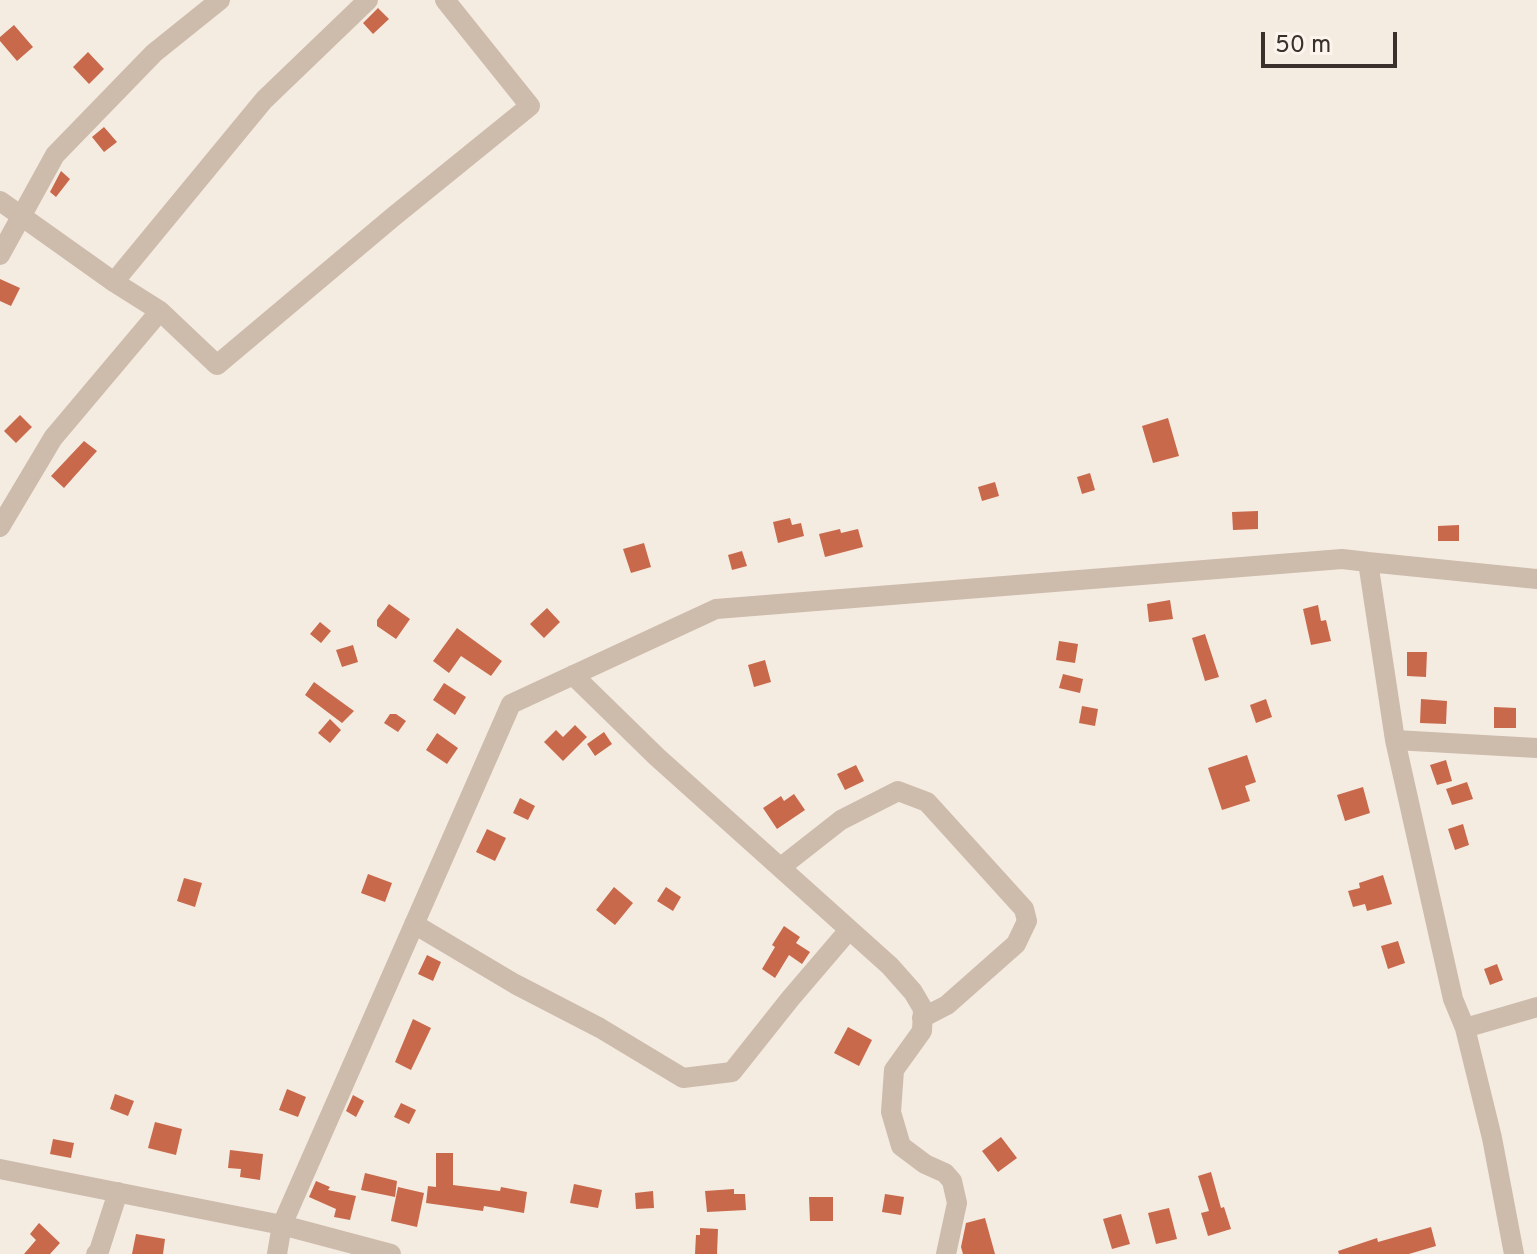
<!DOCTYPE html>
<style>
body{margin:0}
#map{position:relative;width:1537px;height:1254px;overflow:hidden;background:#f4ebe1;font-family:Overpass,sans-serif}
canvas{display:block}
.scale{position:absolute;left:1261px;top:32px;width:136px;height:36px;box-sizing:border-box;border:4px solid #3b302b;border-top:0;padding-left:10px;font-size:24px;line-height:28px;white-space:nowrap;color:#3b302b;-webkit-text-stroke:6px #fbf5ee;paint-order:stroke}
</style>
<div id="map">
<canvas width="1537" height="1254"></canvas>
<div class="scale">50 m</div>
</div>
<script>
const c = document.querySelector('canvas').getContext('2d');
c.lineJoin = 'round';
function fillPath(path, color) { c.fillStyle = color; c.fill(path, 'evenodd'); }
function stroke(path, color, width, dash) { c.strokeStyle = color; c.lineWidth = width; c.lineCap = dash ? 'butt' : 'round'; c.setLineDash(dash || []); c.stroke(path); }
fillPath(new Path2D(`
 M378,8l11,11 -16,15 -10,-11z
 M14,25l19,22 -16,14 -17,-20v-4z
 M88,52l16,17 -15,15 -16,-17z
 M104,127l13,15 -13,10 -12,-15z
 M61,171l9,8 -14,18 -6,-5z
 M0,279l20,9 -9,18 -11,-5z
 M20,415l12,12 -16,16 -12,-12z
 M1168,418l11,38 -26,7 -11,-37z
 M84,441l13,10 -33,37 -13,-12z
 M1090,473l5,17 -13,4 -5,-17z
 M995,482l4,14 -17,5 -4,-14z
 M1258,511v18l-25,1 -1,-18z
 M790,518l2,7 9,-2 3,13 -26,7 -5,-21z
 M1459,525v16h-21v-15z
 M840,529l1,4 17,-4 5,18 -38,10 -6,-23z
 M644,543l7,24 -20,6 -8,-24z
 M742,551l5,15 -15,4 -4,-15z
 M1170,600l3,19 -24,3 -2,-18z
 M389,604l21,15 -14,20 -19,-13v-6z
 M1318,605l3,16 5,-1 5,21 -20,4 -8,-36z
 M547,608l13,14 -16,16 -14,-14z
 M320,622l11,9 -10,12 -11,-9z
 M457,628l45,33 -11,15 -30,-20 -12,17 -16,-12z
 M1205,634l14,43 -14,4 -13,-43z
 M1059,641l19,3 -3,19 -19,-3z
 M353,645l5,17 -16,5 -6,-17z
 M1407,652h20l-1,25 -19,-1z
 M765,660l6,22 -17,5 -6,-22z
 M1063,674l20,5 -3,14 -21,-5z
 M314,682l33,24 7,5 -12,12 -37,-28z
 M444,683l22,14 -11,18 -22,-15z
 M1266,699l6,18 -16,6 -6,-18z
 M1421,699l26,2 -1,23 -26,-1z
 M1082,706l16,3 -3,17 -16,-3z
 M1494,707l22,1v20h-22z
 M390,714h6l10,7 -8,11 -14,-9z
 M330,719l11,11 -11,13 -12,-10z
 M575,725l12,12 -24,24 -19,-19 12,-12 7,7z
 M604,732l8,12 -17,12 -8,-12z
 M437,733l21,15 -11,16 -21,-14z
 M1247,755l9,27 -11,4 5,15 -28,9 -14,-42z
 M1446,760l6,21 -15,4 -7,-20z
 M856,765l8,16 -19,9 -8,-16z
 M1467,782l6,17 -21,6 -6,-16z
 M1363,787l7,26 -25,8 -8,-26z
 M794,794l11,16 -28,19 -14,-21 18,-12 3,5z
 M520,798l15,8 -7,14 -15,-7z
 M1463,824l6,21 -14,5 -7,-21z
 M487,829l19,9 -11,23 -19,-9z
 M368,874l24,9 -7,19 -24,-9z
 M1383,875l9,29 -25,7 -2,-7 -12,3 -5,-16 12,-3 -1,-5z
 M184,878l18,5 -7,24 -18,-6z
 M614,887l19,16 -18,22 -19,-15z
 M666,887l15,10 -8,14 -16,-10z
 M784,926l16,11 -4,6 14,9 -8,12 -13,-9 -14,23 -13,-9 13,-22 -3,-2z
 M1398,941l7,22 -17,6 -7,-23z
 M427,955l14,7 -8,19 -15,-7z
 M1497,964l6,16 -13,5 -6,-16z
 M413,1019l18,9 -20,42 -16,-8z
 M848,1027l24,13 -13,26 -25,-13z
 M287,1089l19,8 -8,20 -19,-7z
 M115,1094l19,7 -6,15 -18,-7z
 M353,1095l11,6 -8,16 -10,-6z
 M401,1103l15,7 -7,14 -15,-7z
 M155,1122l27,7 -6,26 -28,-7z
 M1001,1137l16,21 -19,14 -16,-21z
 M53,1139l21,4 -3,15 -21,-4z
 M230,1150l33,4 -3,26 -20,-3 1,-8 -13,-1z
 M436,1153h17v32l47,6 1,-4 26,5 -3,21 -40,-7 -1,5 -57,-8 2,-17 8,1z
 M1211,1172l10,36 3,-1 7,22 -23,7 -7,-23 8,-2 -11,-35z
 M365,1173l32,8 -2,16 -34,-7z
 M316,1181l14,6 -2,3 28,6 -6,24 -16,-3 2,-8 -27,-12z
 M574,1184l28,6 -4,18 -28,-5z
 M398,1187l26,6 -7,34 -26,-6z
 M734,1189v5h11l1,16 -39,2 -2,-21z
 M653,1191l1,17 -18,1 -1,-16z
 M885,1194l19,3 -3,18 -19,-3z
 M809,1197h24v24h-23z
 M1169,1208l8,31 -21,5 -8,-31z
 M1121,1214l9,30 -18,5 -9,-30z
 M985,1218l10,36h-32l-2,-7 5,-24z
 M39,1223l21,20 -10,11h-26l12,-14 -6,-6z
 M1431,1227l5,19 -27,8h-70l-1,-3 39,-13 1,4z
 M700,1228l18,1 -1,25h-22l1,-19h4z
 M136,1234l29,5 -2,15h-31z`), '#c8694b');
stroke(new Path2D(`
 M0,201l114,81 46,29 -107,127 -53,89
 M0,255l55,-100 99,-102 66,-53
 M114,282l150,-182 104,-100
 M160,311l57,54 176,-148 137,-111 -85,-106
 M1368,562l169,17
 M573,675l84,82 233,209 23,26 10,17 -1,22 -28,39 -3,42 10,34 24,18 20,9 7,8 5,22 -11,51
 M1395,740l142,8
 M781,867l60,-47 57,-29 29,11 97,107 3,12 -11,23 -69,61 -25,13
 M414,924l101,60 85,44 83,50 49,-6 58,-73 59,-69
 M1465,1028l27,110 22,116
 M0,1169l282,56 109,29
 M96,1254l3,-3 19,-59
 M277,1254l5,-29 229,-521 205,-95 626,-50 26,3 27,178 58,259 12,29 72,-21`), '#cdbbac', 20);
</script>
